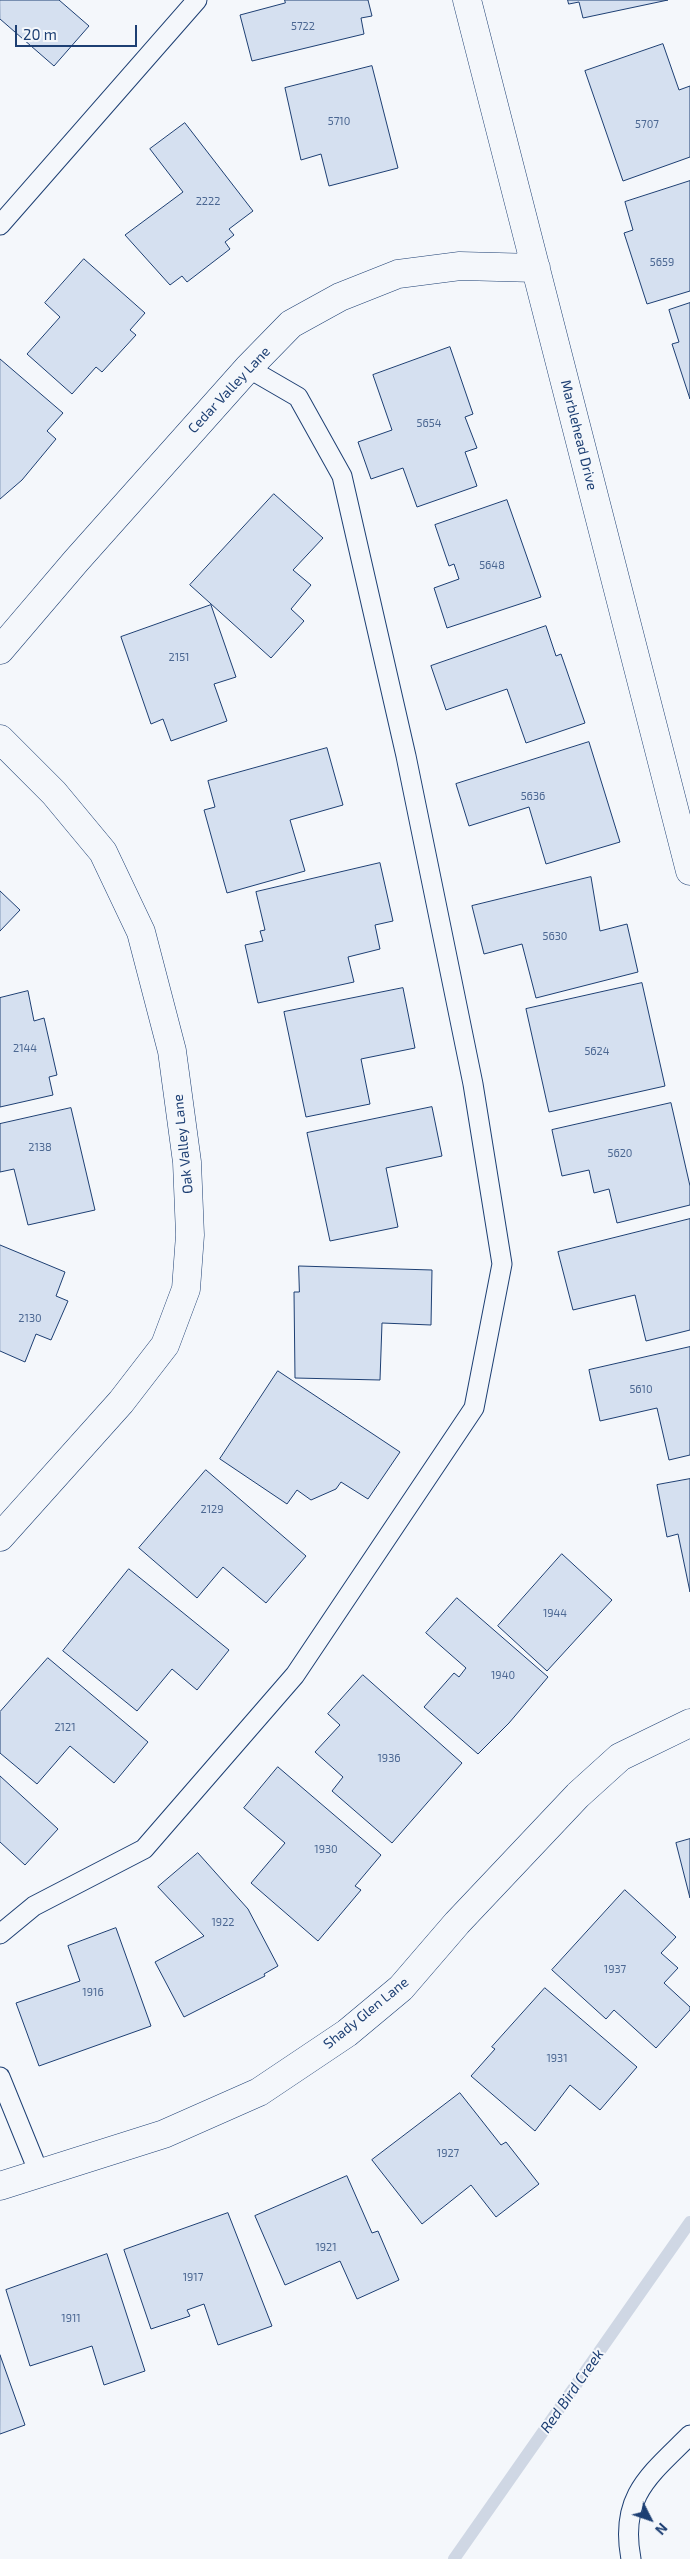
<!DOCTYPE html>
<style>
body{margin:0}
#map{position:relative;width:690px;height:2559px;overflow:hidden;background:#f4f7fb;font-family:"Exo 2",sans-serif}
canvas{display:block}
.north{position:absolute;left:625px;top:2494px;width:50px;height:50px;-webkit-text-stroke:4px #f4f7fb;paint-order:stroke;rotate:131deg;font-size:14px;font-weight:700;line-height:20px;text-align:center;color:#1d3f73}
.north::after{content:'';display:block;margin:auto;width:18px;height:22px;background:#1d3f73;clip-path:polygon(50% 0,100% 100%,50% 72%,0 100%)}
.scale{position:absolute;left:15px;top:25px;width:122px;height:22px;box-sizing:border-box;border:2px solid #1d3f73;border-top:0;padding-left:6px;font-size:15px;line-height:18px;white-space:nowrap;color:#1d3f73;-webkit-text-stroke:4px #f4f7fb;paint-order:stroke}
</style>
<div id="map">
<canvas width="690" height="2559"></canvas>
<div class="north">N</div>
<div class="scale">20 m</div>
</div>
<script>
const c = document.querySelector('canvas').getContext('2d');
c.lineJoin = 'round';
function stroke(path, color, width, dash) { c.strokeStyle = color; c.lineWidth = width; c.lineCap = dash ? 'butt' : 'round'; c.setLineDash(dash || []); c.stroke(path); }
function fillPath(path, color) { c.fillStyle = color; c.fill(path, 'evenodd'); }
function write(font, color, halo, rows, align = 'center') {
  c.font = font + ' "Exo 2",sans-serif'; c.lineWidth = 4; c.setLineDash([]); c.textBaseline = 'middle'; c.strokeStyle = halo; c.fillStyle = color; for (const [text, x, y, turn = 0] of rows) {
    c.save(); c.translate(x, y); c.rotate((+turn || 0) * Math.PI / 180); c.textAlign = isNaN(turn) ? turn : align; if (halo) c.strokeText(text, 0, 0); c.fillText(text, 0, 0); c.restore();
  }
}
stroke(new Path2D(`
 M454,2559l236,-337`), '#cfd7e4', 12);
const building = new Path2D(`
 M0,0h59l30,26 -35,40 -54,-47z
 M285,0h83l4,16 -11,2 3,16 -112,27 -12,-46 45,-12z
 M568,0h100l-85,18 -4,-16 -10,2z
 M663,44l16,46 11,-4v71l-67,24 -38,-110z
 M372,66l26,102 -69,18 -8,-32 -20,6 -16,-72z
 M185,123l68,88 -24,18 5,6 -9,7 5,7 -43,33 -5,-6 -12,9 -45,-50 58,-43 -33,-43z
 M690,181v110l-43,13 -23,-71 9,-3 -8,-28z
 M84,259l61,54 -15,17 6,5 -34,37 -6,-5 -24,27 -45,-40 33,-37 -15,-14z
 M690,303v96l-18,-55 7,-2 -10,-32z
 M450,347l23,67 -8,3 12,31 -12,4 12,34 -60,21 -14,-39 -32,11 -13,-37 34,-12 -19,-55z
 M0,359l63,54 -16,18 9,8 -34,41 -22,19z
 M274,494l49,44 -30,32 18,15 -20,24 13,12 -33,37 -81,-73z
 M507,500l34,97 -94,31 -13,-40 25,-9 -5,-15 -5,2 -14,-41z
 M211,605l25,72 -22,7 13,37 -56,20 -8,-22 -12,5 -30,-87z
 M546,626l10,30 5,-2 24,69 -59,20 -19,-54 -61,21 -15,-44z
 M589,742l31,100 -74,22 -17,-57 -60,19 -13,-42z
 M327,748l16,57 -53,15 15,51 -78,22 -23,-83 11,-3 -7,-26z
 M380,863l13,58 -18,4 5,24 -32,8 6,25 -96,21 -13,-58 18,-4 -3,-10 5,-1 -9,-38z
 M591,877l9,54 27,-7 11,48 -102,26 -14,-54 -38,10 -12,-48z
 M0,891l20,19 -20,21z
 M642,983l23,103 -116,26 -23,-103z
 M403,988l12,60 -54,11 9,45 -64,13 -22,-105z
 M28,991l6,30 10,-3 13,57 -8,2 4,18 -53,12v-109z
 M671,1103l19,83v19l-73,18 -8,-34 -15,4 -5,-23 -27,6 -10,-46z
 M432,1107l10,49 -56,12 12,59 -68,14 -23,-108z
 M71,1108l24,102 -67,15 -14,-56 -14,3v-48z
 M690,1219v111l-44,11 -11,-46 -62,15 -15,-58z
 M0,1245l65,27 -9,24 12,5 -17,39 -15,-6 -11,28 -25,-11z
 M299,1266l133,4 -1,55 -49,-2 -2,57 -85,-2 -1,-86h5z
 M690,1347v108l-21,5 -12,-52 -57,13 -11,-51z
 M278,1371l122,81 -32,47 -27,-17 -5,7 -25,11 -14,-10 -10,14 -67,-45z
 M206,1470l100,86 -40,47 -43,-36 -26,31 -58,-50z
 M690,1479v113l-12,-58 -11,3 -10,-52z
 M562,1554l50,46 -65,71 -49,-45z
 M129,1569l100,81 -32,40 -25,-21 -35,42 -74,-60z
 M457,1598l91,79 -39,46 -31,31 -54,-47 30,-34 5,4 7,-9 -40,-35z
 M48,1658l100,84 -34,41 -44,-37 -33,38 -37,-31v-41z
 M363,1675l99,88 -70,80 -60,-52 11,-14 -28,-25 25,-27 -12,-11z
 M278,1767l103,88 -26,31 6,4 -43,51 -67,-58 34,-40 -41,-35z
 M0,1776l58,53 -33,36 -25,-23z
 M690,1839v59l-14,-55z
 M198,1853l50,56 30,57 -14,8 1,2 -81,41 -29,-55 49,-26 -46,-49z
 M625,1890l51,47 -15,16 17,15 -14,15 26,24v3l-34,38 -42,-38 -8,9 -54,-49z
 M116,1928l35,98 -112,40 -23,-63 64,-22 -12,-35z
 M545,1988l92,79 -37,43 -30,-25 -35,46 -64,-55 24,-27 -3,-2z
 M460,2093l41,52 5,-3 33,42 -43,33 -25,-32 -49,39 -50,-64z
 M347,2176l25,57 6,-2 21,49 -42,19 -17,-38 -55,24 -30,-69z
 M228,2213l44,113 -54,19 -14,-41 -17,6 3,6 -39,13 -27,-79z
 M107,2254l38,117 -41,14 -12,-39 -62,20 -24,-76z
 M0,2355l25,70 -25,9z`);
fillPath(building, '#d5e0f0');
stroke(building, '#1d3f73', 1);
const lane = new Path2D(`
 M0,225l197,-225
 M0,1934l34,-28 110,-57 151,-174 179,-267 28,-144 -29,-180 -67,-328 -64,-280 -44,-79 -50,-29
 M0,2077l39,96
 M631,2559c-12,-63 19,-84 59,-124`);
const street = new Path2D(`
 M467,0l223,871
 M0,650l76,-89 172,-193 43,-44 49,-27 58,-23 62,-8 76,2
 M0,739l54,54 49,59 38,80 31,119 15,111 3,73 -4,54 -21,56 -44,57 -121,135
 M0,2186l164,-52 95,-42 88,-59 54,-45 56,-65 121,-128 42,-38 70,-34`);
stroke(lane, '#1d3f73', 21);
stroke(street, '#1d3f73', 29);
stroke(lane, '#f4f7fb', 19);
stroke(street, '#f4f7fb', 28);
write('11px', '#4b6792', null, [
 ["5722",303,26],
 ["5710",339,121],
 ["5707",647,124],
 ["2222",208,201],
 ["5659",662,262],
 ["5654",429,423],
 ["5648",492,565],
 ["2151",179,657],
 ["5636",533,796],
 ["5630",555,936],
 ["2144",25,1048],
 ["5624",597,1051],
 ["2138",40,1147],
 ["5620",620,1153],
 ["2130",30,1318],
 ["5610",641,1389],
 ["2129",212,1509],
 ["1944",555,1613],
 ["1940",503,1675],
 ["2121",65,1727],
 ["1936",389,1758],
 ["1930",326,1849],
 ["1922",223,1922],
 ["1937",615,1969],
 ["1916",93,1992],
 ["1931",557,2058],
 ["1927",448,2153],
 ["1921",326,2247],
 ["1917",193,2277],
 ["1911",71,2318]
]);
write('14px', '#1d3f73', '#f4f7fb', [
 ["Cedar Valley Lane",229,390,-47],
 ["Marblehead Drive",579,435,76],
 ["Oak Valley Lane",183,1144,-96],
 ["Shady Glen Lane",366,2013,-39]
]);
write('italic 15px', '#1d3f73', '#f4f7fb', [
 ["Red Bird Creek",572,2391,-55]
]);
</script>
